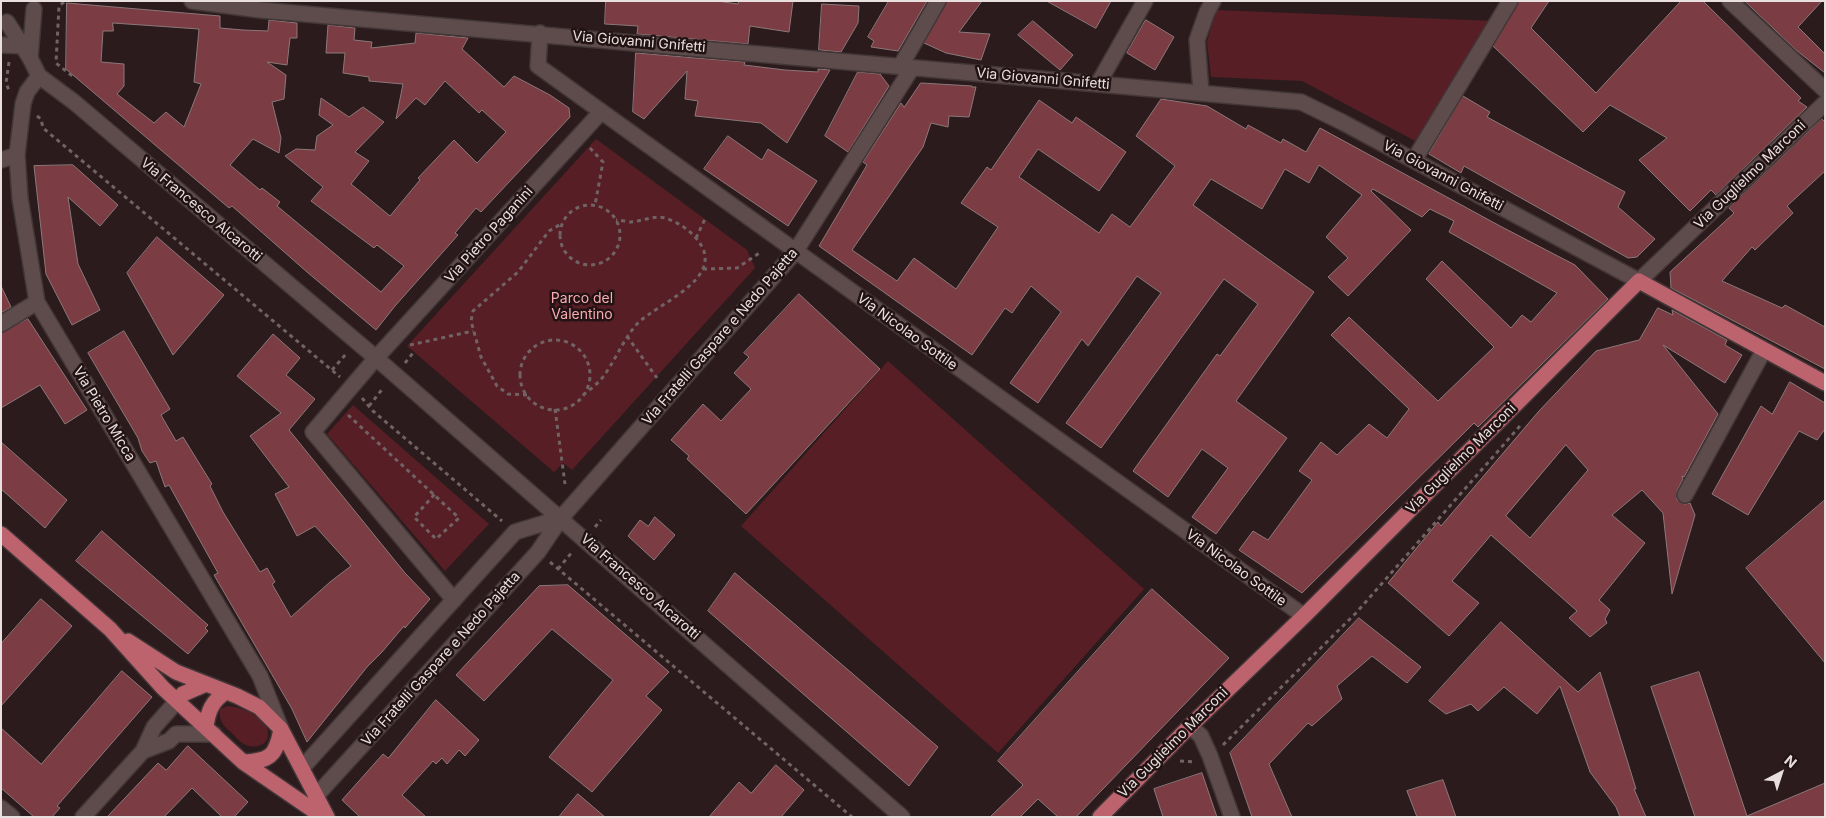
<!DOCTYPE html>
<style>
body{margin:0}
#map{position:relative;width:1826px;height:818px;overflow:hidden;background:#2b1b1c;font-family:Inter,sans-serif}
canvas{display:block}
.frame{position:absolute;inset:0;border:2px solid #eadfdf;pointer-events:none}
.north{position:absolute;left:1756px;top:748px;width:50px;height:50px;-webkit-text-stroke:4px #211213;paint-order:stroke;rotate:40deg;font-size:14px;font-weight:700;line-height:20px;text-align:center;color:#eadfdf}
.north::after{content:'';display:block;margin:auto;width:18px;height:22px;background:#eadfdf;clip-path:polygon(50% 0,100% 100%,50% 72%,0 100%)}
</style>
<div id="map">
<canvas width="1826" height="818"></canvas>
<div class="frame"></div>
<div class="north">N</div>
</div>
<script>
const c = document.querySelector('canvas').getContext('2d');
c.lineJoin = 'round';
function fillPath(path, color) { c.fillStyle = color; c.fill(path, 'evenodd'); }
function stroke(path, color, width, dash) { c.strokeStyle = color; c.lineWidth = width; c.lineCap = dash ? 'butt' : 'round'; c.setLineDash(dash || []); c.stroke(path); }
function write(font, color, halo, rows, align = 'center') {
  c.font = font + ' Inter,sans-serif'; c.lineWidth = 5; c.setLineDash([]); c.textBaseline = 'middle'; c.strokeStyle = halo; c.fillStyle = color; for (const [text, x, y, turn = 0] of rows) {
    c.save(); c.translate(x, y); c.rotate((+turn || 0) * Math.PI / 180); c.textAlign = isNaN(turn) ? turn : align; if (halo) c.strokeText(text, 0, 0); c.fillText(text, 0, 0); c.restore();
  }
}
fillPath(new Path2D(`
 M1216,10l278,11 -75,122 -117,-62 -91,-4 -4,-35z
 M596,139l151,111 8,18 -183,202 -9,-7 -9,9 -147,-126z
 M888,361l256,228 -146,164 -257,-227z
 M353,405l136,119 -44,47 -118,-137z
 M227,706c15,1 38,10 41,26 2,13 -13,17 -22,13 -5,-2 -9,-6 -12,-10 -9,-8 -16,-13 -14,-26z`), '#571e26');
const building = new Path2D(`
 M606,1h111l21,3 1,-3h54l-4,31 -39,-6 -2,18 -111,-10 1,-8 -33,-2z
 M889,1h38l-29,50 -27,-4 3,-6 -6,-4z
 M947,1h35l-23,31 31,2 -9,26 -35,-7 -22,-10z
 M1047,1h64l-15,27z
 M1519,1h30l-18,27 65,65 85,-92h22l98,97 -3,3 9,6 -91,88 -5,-5 -21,21 -51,-51 28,-22 -57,-33 -27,27 -90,-86z
 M1745,1h77l-24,26 27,27v19l-29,-23z
 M67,3l153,13v12l23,2 25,1 1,-11 28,3v15h-7l-3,27 -20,-3 19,13 -2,24 -12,3 9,36 -2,15 -26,-14 -23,26 30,25 2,-2 18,14 -3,4 104,86 23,-26 -27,-21 -3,3 -63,-47 12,-14 -38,-31 11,-7 19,1 2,-14 16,-11 -14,-10 2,-17 28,19 14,-10 21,15 -29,30 14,9 -18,23 39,32 30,-36 -2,-2 36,-38 23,23 29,-31 -24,-22 -3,3 -34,-32 -20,24 -9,-7 -20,21 7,-35 -34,-3v-4l-26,-4 2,-20h-19l2,-28 27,3 -1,12 18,2 -1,6 44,-5 1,-10 52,5 -6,11 42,38 10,-11 36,19 19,13 1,9 -89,95 -5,-4 -21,25 3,2 -63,71 -19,24 -69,-58 -75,-66 -3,2 -163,-139zM113,23l86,6 -5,53 7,2 -17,43 -18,-15 -12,11 -37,-29 7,-8v-22l-23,-2 2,-31h10z
 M822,4l37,2 -1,17 -17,29 -22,-2z
 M1146,20l28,17 -19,33 -28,-17z
 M1033,21l40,34 -13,15 -42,-35z
 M636,53l109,9 -1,3 41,5 33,2v-3l12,1 -43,73 -26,-20 -66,-7 3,-15 -13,-2 2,-28 -43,48 -11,-7z
 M858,72l22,2 9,12 -41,66 -23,-16z
 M921,83l51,3v1h4l-7,30 -20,-1 -1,11 -17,-4 -8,24 -71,103 45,31 17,-23 42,31 42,-62 -37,-24 26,-36 4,3 48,-70 33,23 4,-6 50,35 -27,39 -61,-42 -19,28 80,56 13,-19 18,13 45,-61 -39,-30 25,-37 46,7 39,23 2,-4 33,18 2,-4 23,13 14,-24 180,98 75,39 33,34 -130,128 -4,-4 -172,170 -63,-43 14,-19 15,9 44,-60 -13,-9 22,-29 16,13 32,-31 18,14 22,-29 -78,-74 18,-18 89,84 56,-54 -68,-68 16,-18 69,67 11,-13 9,7 26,-29 -108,-61 5,-11 -24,-12 -8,8 -49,-28 -2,2 40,39 -63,66 -20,-19 20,-19 -22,-21 36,-42 -43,-30 -10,18 -24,-14 -23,40 -51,-30 -18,26 121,87 -78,109 51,37 -71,96 -24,-17 36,-49 -26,-19 -34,48 -35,-26 84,-117 3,2 38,-52 -34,-25 -123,169 -35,-25 95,-130 -24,-17 -49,70 -6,-7 -44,64 -28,-20 51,-71 -30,-26 -19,27 -7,-5 -33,47 -153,-109 48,-81 -4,-3 38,-59 3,4z
 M1463,96l27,16 -3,5 138,75 -7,15 37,32 -18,18 -9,1 -164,-92 -3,7 -32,-19z
 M1822,119l3,3v49l-38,35 6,7 -38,37 -3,-3 -30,34 60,27 3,-3 40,22v42l-154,-81 -1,-16 64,-59 -5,-5z
 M728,136l34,24 6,-11 49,32 -29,45 -84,-57z
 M73,165l45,40 -18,21 -32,-29 10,67 22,46 -28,15 -26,-51 -12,-108z
 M157,237l67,58 -51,60 -46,-82z
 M1,286l10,21 -10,6z
 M799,294l81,75 -134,145 -59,-55 2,-3 -18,-16 32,-36 18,17 30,-32 -17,-16 15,-16 -5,-4z
 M1658,308l15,7 -1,-5 55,30 -2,5 17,10 -17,28 -62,-38 55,69 -34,63 -2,-1 1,3 -6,12v9l8,4 5,-1 5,12 -23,79 -9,-81 -21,-23 -30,25 33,28 -46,57 11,10 -5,9 2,4 -17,14 -21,-19 8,-7 -86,-76 -39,46 27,22 -30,33 -61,-53 50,-61 3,4 98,-115 57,-60 43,-11zM1566,445l22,25 -58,68 -24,-22z
 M28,319l59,91 -22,14 -25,-39 -39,23v-75z
 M124,331l46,78 -9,6 15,26 7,-4 29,47 -2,2 13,26 37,60 7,-4 8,14 -3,2 19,33 39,-35 21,-16 -36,-40 -18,10 -22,-42 14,-7 -39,-51 31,-23 -44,-37 36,-42 27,24 -14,17 29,24 -26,31 116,143 25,26 -25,29 -1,-2 -22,26 -15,15 -60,75 -15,-33 -78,-134 4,-2 -49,-88 -4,2 -9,-26 -6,2 -8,-12 -4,-13 -50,-85z
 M1790,382l35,21v26l-8,11 -18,-9 -51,84 -36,-21 49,-88 11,8z
 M1,442l66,58 -22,28 -44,-39z
 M1825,500v163l-79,-95z
 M655,517l20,18 -21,25 -26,-24 12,-16 8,6z
 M102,531l106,94 -3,3 3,3 -20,23 -112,-93z
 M735,573l203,174 -29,39 -201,-175z
 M568,585l101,87 -23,24 16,14 -70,82 -43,-35 64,-77 -61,-51 -68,72 -28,-26 83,-89z
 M1152,589l77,69 -153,159h-18l-20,-18 -18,18h-30l33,-32 -25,-24z
 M41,599l31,27 -71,80v-62z
 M1359,618l62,49 -14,16 -35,-27 -35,30 5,13 -30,27 -4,-3 -39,41 23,53h-40l-22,-64z
 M1501,622l77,70 22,-20 36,117h-2l12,28h-26l-4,-10 -26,-35 -30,-86 -23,28 -33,-27 -26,24 -7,-7 -25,10 -17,-13z
 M122,671l30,26 -95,109 3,2 -8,9h-18l-33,-29v-60l40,36z
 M1699,672l48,144 78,-33v34h-130l-44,-130z
 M436,700l43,40 -14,16 -6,-6 -12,14 -5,-6 -6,6 -3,-3 -31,34 24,22h-66l-18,-17 41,-46 5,4z
 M188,746l60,56 -14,15h-12l-30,-29 -28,29h-57l51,-54 8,7z
 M776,765l28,25 -23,27h-72l30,-35 12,11z
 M1202,773l15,44h-54l-9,-28z
 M1443,780l13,37h-39l-10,-26z
 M578,794l27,23h-46z`);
fillPath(building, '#7b3d43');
stroke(building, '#8c7879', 1);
const minor = new Path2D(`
 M192,1l68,9 1041,92 41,20 297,159 186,-178
 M1730,1l95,89
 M7,22l23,36 9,18 35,26 302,256 526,459
 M540,33l-2,33 766,550
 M2,45l20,1
 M30,58l4,-49
 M900,67l38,-66
 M39,76l-12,16 -4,12 -6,51 3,43 17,104 223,374 21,53
 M1098,84l47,-83
 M1201,92l-4,-52 10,-28 6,-11
 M1,160l16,-5
 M1414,160l96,-159
 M1,324l36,-22
 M1685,495l79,-145
 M454,600l-141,-168 63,-74 225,-246
 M1190,726l11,10 9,20 22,61
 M143,751l26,-10 7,-7h38
 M302,768l213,-236 46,-14
 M316,796l222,-244 23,-34 234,-266 117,-184
 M1,808l11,9
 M83,817l60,-66 11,-24 23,-26`);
const major = new Path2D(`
 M1,534l109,95 53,59 80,74 80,55
 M128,641l48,31 61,24 22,11 22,22 46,88
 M177,701l6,-7 23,-10
 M206,727c2,-16 6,-26 20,-35
 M243,762c27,-1 33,-6 38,-33
 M1100,817l90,-91 114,-110 335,-335 186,102`);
stroke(minor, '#423637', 18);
stroke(major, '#423637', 18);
stroke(new Path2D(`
 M64,2l-5,4 -3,57 15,12 -2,2
 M9,62l-3,21 4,10
 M37,116l4,3 2,9 297,249
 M590,148l13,14 -8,43
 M560 235a30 30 0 1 1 60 0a30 30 0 1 1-60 0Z
 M696,238l9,-19
 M703,269l34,-1 24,-16
 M627,336l30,42
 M520 375a35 35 0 1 1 70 0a35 35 0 1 1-70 0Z
 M410,345l63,-14
 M405,363l8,-10
 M332,370l14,-16
 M527,395l-19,-1 -11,-8 -16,-29 -10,-36 2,-10 45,-39 31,-41 12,-7
 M583,395c8,-6 17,-13 22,-21 12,-17 19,-36 33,-51 19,-19 84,-43 63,-78 -7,-12 -22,-23 -36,-27 -11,-3 -22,3 -34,4 -4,0 -10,-2 -15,-2
 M362,398l11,13 129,110
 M369,406l15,-19
 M555,409l10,75
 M348,415l111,103 -23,21 -22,-22 21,-23
 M595,527l6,-7
 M550,562l302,255
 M558,569l15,-18
 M1223,745l133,-132 164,-187
 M1180,761l14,1`), '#716364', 3, [4, 4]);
stroke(minor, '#5e4c4d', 15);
stroke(major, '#bc636e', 15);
write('14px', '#eadfdf', '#211213', [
 ["Via Giovanni Gnifetti",639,42,5],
 ["Via Giovanni Gnifetti",1043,79,5],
 ["Via Guglielmo Marconi",1750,175,-44],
 ["Via Giovanni Gnifetti",1443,176,28],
 ["Via Francesco Alcarotti",201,210,40],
 ["Via Pietro Paganini",489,235,-48],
 ["Via Nicolao Sottile",907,332,36],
 ["Via Fratelli Gaspare e Nedo Pajetta",720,337,-49],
 ["Via Pietro Micca",104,414,59],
 ["Via Guglielmo Marconi",1461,459,-45],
 ["Via Nicolao Sottile",1236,568,36],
 ["Via Francesco Alcarotti",640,587,41],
 ["Via Fratelli Gaspare e Nedo Pajetta",441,659,-48],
 ["Via Guglielmo Marconi",1173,743,-45]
]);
write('14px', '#f9abb0', '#211213', [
 ["Parco del",582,299],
 ["Valentino",582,315]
]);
</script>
